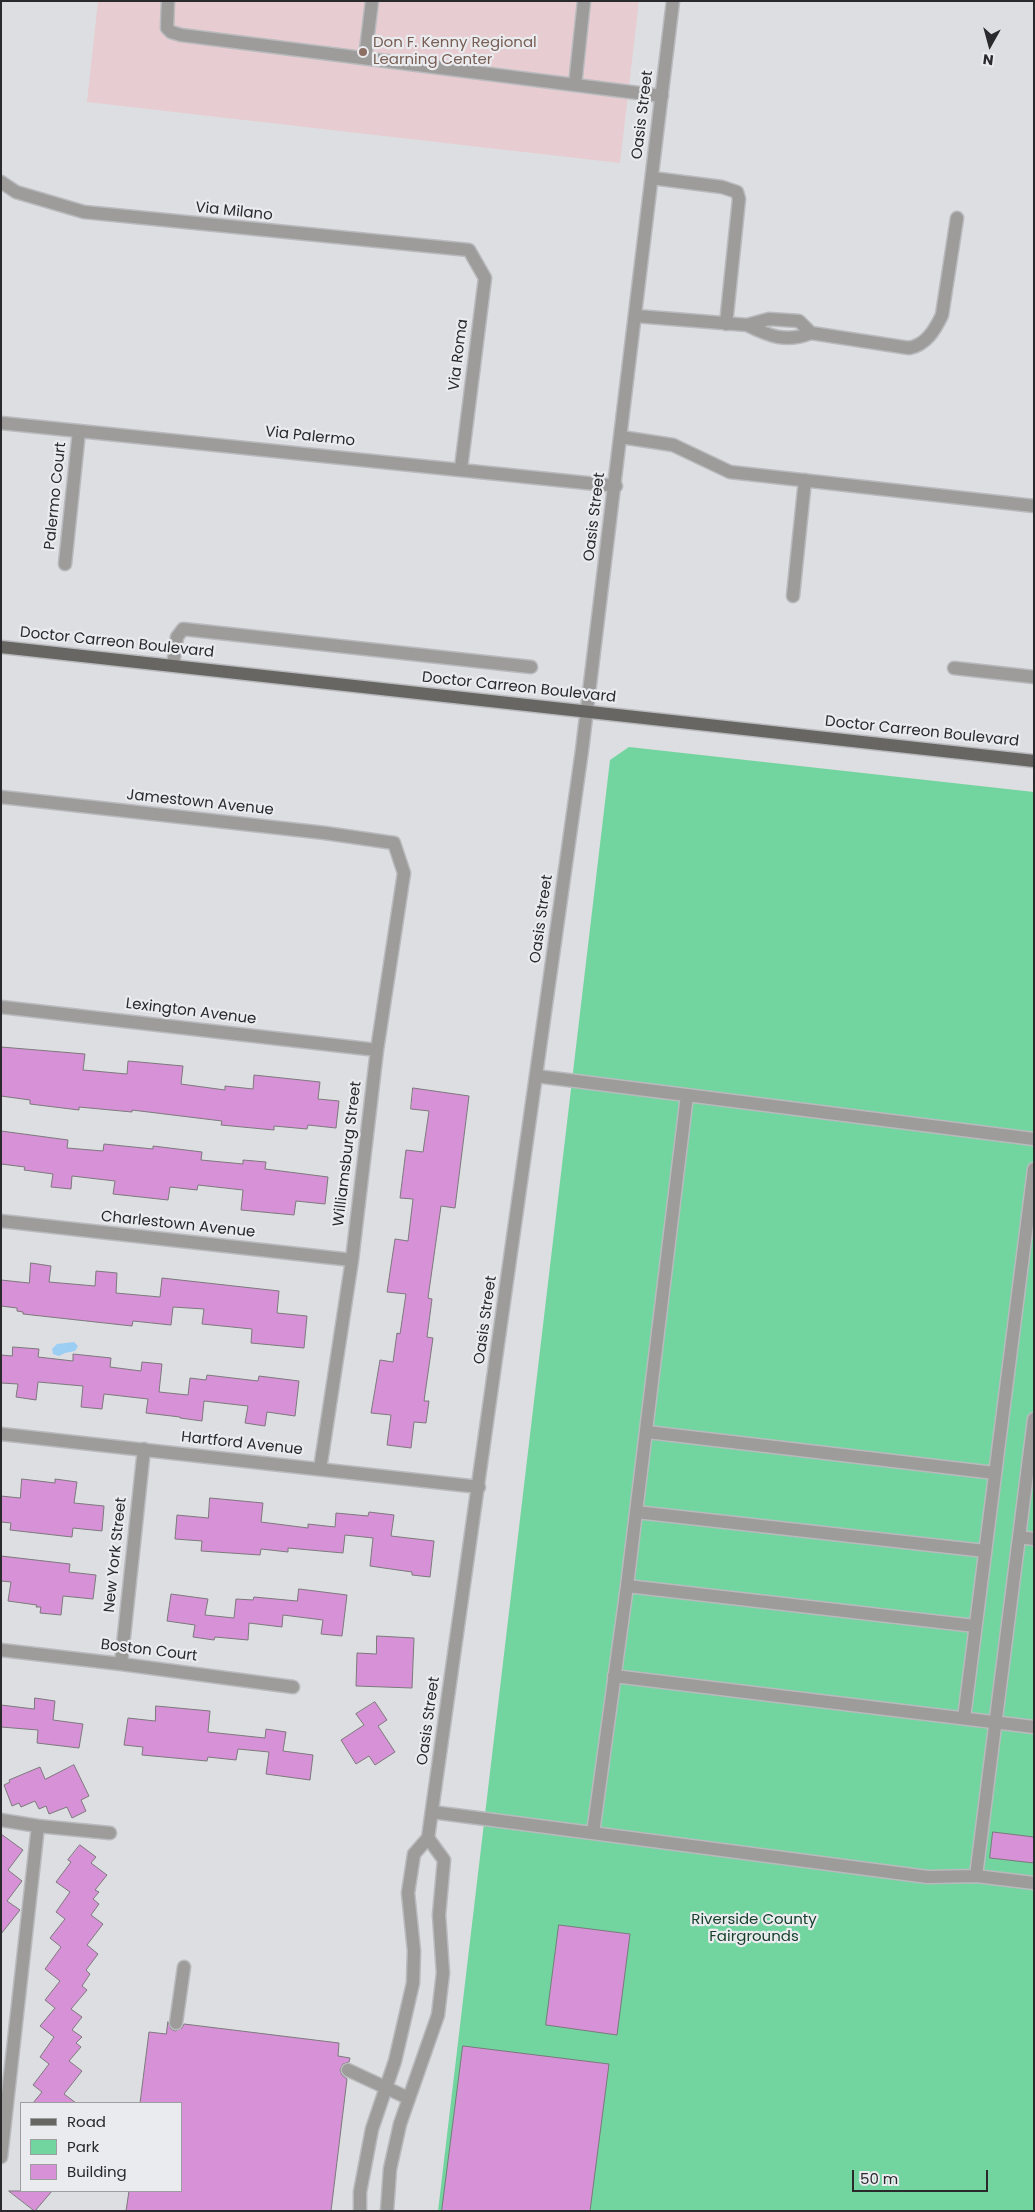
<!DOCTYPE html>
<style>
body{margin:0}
#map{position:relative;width:1035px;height:2212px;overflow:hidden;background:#dddee1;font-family:Poppins,sans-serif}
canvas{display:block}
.frame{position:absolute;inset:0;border:2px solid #2a2a2c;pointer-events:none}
.legend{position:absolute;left:20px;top:2102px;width:162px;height:90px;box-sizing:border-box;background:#eaebee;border:1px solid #9d9ea0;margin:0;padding:6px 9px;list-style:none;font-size:15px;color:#2a2a2c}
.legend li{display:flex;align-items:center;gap:10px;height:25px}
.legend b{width:25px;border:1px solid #9d9ea0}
.north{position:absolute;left:965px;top:20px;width:50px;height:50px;-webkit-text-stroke:4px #eaebee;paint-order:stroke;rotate:187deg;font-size:14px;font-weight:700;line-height:20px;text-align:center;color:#2a2a2c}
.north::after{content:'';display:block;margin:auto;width:18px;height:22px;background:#2a2a2c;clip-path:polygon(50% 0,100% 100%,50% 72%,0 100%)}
.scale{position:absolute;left:852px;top:2170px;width:136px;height:22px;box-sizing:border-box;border:2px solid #2a2a2c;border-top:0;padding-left:6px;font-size:15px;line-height:18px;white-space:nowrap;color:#2a2a2c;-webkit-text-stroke:4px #eaebee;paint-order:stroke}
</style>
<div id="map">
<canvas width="1035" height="2212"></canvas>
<div class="frame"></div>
<ul class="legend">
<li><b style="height:6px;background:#676663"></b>Road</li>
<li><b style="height:14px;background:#72d5a0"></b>Park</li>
<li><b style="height:14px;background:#d791d6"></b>Building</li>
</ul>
<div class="north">N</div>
<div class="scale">50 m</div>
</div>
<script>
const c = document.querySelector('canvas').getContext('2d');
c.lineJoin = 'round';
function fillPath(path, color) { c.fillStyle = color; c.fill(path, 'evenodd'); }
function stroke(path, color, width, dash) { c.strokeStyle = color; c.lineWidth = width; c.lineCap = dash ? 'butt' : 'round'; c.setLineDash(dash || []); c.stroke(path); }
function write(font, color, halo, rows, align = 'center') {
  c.font = font + ' Poppins,sans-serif'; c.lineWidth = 4.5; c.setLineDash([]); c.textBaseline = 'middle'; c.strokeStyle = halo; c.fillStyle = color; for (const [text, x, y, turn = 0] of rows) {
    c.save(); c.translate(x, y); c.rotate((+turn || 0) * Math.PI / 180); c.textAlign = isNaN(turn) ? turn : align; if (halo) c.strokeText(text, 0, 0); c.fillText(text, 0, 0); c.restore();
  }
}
fillPath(new Path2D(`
 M98,1h541l-19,162 -533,-61z`), '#e7cdd1');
fillPath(new Path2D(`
 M629,747l405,45v1419h-596l172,-1451z`), '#72d5a0');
fillPath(new Path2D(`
 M74,1342l4,4 -3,5 -10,2 -6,3 -6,-2 -1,-5 5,-5z`), '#9ccef3');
const building = new Path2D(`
 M1,1047l84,7 -2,16 44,4 1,-13 55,5 -2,18 44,6v-4l28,3 1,-14 66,7 -2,17 21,2 -3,27 -28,-3 -1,4 -33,-3v4l-53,-5 1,-4 -90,-11v2l-53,-5v3l-49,-6v-4l-29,-4z
 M413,1088l56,8 -14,112 -14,-2 -13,92 4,1 -5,38 6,1 -9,63h5l-3,22 -12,-1 -3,26 -24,-3 4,-30 -20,-2 9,-53 13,2 4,-29 3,1 6,-40 -19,-2 8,-53 13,2 5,-42 -13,-1 6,-48 17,2 6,-41 -18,-2z
 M1,1131l67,9 -1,8 36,3 1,-7 49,5v-3l49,6 -1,8 42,4v-4l23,2 -1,7 63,8 -3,27 -29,-3 -2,14 -53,-5 2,-20 -45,-5 -1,5 -27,-3 -2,13 -55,-6 2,-13 -43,-5 -1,13 -20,-2 2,-13 -29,-4 1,-3 -24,-3z
 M31,1263l20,3 -2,16 46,4 1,-15 21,2 -1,20 44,4 2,-19 117,13 -2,22 30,3 -3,32 -53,-5 1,-14 -50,-5 2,-15 -31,-2 -2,18 -38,-4 -1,5 -109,-12v-2l-6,-1v-3l-16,-2v-26l28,3z
 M13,1347l26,2 -1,8 35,4v-7l38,4 -1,9 31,4 1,-9 20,2 -3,28 29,3 2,-17 16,2 1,-5 51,6 1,-5 40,5 -4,35 -28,-4 -2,14 -20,-3 3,-17 -44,-5 -2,20 -22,-3v-1l-34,-4 2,-14 -44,-5 -2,15 -21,-2 2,-21 -45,-4 -2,18 -20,-3 2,-13 -17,-1v-28l11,1z
 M22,1479l33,4v-4l22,3 -3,21 30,3 -2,25 -29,-3 -1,9 -62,-7 1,-7 -10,-1v-26l19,2z
 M210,1498l53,5 -2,19 47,6v-4l27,3 1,-14 32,3 1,-4 25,3 -3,21 43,5 -4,36 -18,-2v-3l-42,-6 3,-28 -28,-3 -2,18 -55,-5v4l-27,-3 -1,6 -59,-4 1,-10 -27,-2 2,-24 31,3z
 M1,1556l69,8 -1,8 27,3 -3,24 -30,-3 -2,19 -21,-2 1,-6h-5l1,-2 -29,-4 3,-19 -10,-1z
 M299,1589l48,6 -5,41 -21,-2 2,-14 -40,-5 -1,12 -33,-4 -1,17 -33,-3 -1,3 -21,-3 2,-12 -28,-4 4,-27 37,5 -3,16 29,3 2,-19 17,1 1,-3 43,4z
 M377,1636l37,2 -2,50 -56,-2 1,-33 19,1z
 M35,1698l20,3 -2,19 30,4 -4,24 -42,-5 1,-13 -37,-3v-22l33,4z
 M375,1702l12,18 -9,6 17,26 -20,13 -6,-9 -13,8 -15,-24 23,-15 -8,-11z
 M156,1706l54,5 -2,21 57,6 1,-9 20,3 -3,19 30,4 -3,25 -44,-6 3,-22 -31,-3 -2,11 -28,-3 -1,4 -65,-6 1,-8 -19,-2 4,-27 27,3z
 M74,1765l15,31 -8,4 5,11 -14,7 -5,-11 -18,7 -3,-8 -7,3 -4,-8 -14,6 -2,-4 -7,3 -8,-21 6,-3 -1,-2 31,-13 5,12z
 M993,1832l41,5v26l-44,-5z
 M1,1834l22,16 -15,20 14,11 -15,20 13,9 -19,24z
 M80,1845l16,12 -5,6 16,12 -12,15 4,2 -6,7 6,5 -8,11 12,9 -16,21 11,9 -12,16 4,4 -8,12 5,4 -16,19 11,8 -10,13 10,7 -6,6 5,4 -12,14 13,10 -18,23 12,9h-43l9,-11 -9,-7 16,-21 -9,-7 14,-20 -14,-11 15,-18 -10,-8 15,-19 -15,-12 16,-22 -11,-9 15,-19 -9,-7 14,-20 -14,-10 15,-20 -3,-2z
 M559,1925l71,9 -13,101 -71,-10z
 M168,2022l3,7 4,2 7,-3 2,-4 155,19 -1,13 12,2 -1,4 -6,2 -3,6 2,5 5,4 -16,132h-205l3,-20h52v-88h-41l9,-71 17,2z
 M463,2046l146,18 -19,147h-148z
 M9,2191h43l-17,20z`);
fillPath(building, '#d791d6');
stroke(building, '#7c797c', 1);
const minor = new Path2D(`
 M168,1l-1,27 4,4 10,3 481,61
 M365,58l7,-57
 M575,85l9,-84
 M652,178l70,9 15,5 2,7 -13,125
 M1,182l15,10 68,20 385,38 16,28 -24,190
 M636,316l111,9 22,-6 30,2 12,12
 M747,325c22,11 39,18 64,8l98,15c17,-3 26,-18 33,-33l15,-97
 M1,423l615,63
 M621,437l52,8 57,27 304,34
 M65,564l14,-133
 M793,596l12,-116
 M173,665l4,-28 6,-8 348,38
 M954,668l80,9
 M1,797l324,36 69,10 10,30 -27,177 -25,210 -32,209
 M1,1007l376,43
 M536,1076l498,63
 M1,1221l351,39
 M647,1432l348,41
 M1,1434l478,53
 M636,1512l349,39
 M1019,1537l15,2
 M627,1586l348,40
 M1,1650l120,14 172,23
 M121,1664l23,-215
 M614,1676l420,51
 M964,1718l70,-549
 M432,1812l496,65 48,-1 58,7
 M1,1820l37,6 -37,331
 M38,1826l72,7
 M593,1833l34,-247 60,-491
 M976,1876l58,-457
 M176,2023l8,-56
 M348,2070l60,28
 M360,2211v-19l12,-63 23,-68 18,-78 1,-32 -6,-58 6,-39 14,-16 154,-1088 91,-749
 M387,2211l3,-42 10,-45 38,-109 5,-42 -4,-58 5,-55 -16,-22`);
const major = new Path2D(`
 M1,647l1033,114`);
stroke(minor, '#b9babd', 15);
stroke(major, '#b9babd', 15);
stroke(minor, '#9d9c9b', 12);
stroke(major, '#676663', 12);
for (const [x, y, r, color] of [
 [363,52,5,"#8d6e63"]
]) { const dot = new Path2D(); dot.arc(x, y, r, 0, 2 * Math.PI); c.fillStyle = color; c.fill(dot); stroke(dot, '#eaebee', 2); }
write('15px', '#785e54', '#eaebee', [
 ["Don F. Kenny Regional",373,43],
 ["Learning Center",373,60]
], 'left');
write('15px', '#2a2a2c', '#eaebee', [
 ["Oasis Street",643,115,-83],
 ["Via Milano",234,212,6],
 ["Via Roma",459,355,-83],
 ["Via Palermo",310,437,6],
 ["Palermo Court",56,496,-84],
 ["Oasis Street",595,517,-83],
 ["Doctor Carreon Boulevard",117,643,6],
 ["Doctor Carreon Boulevard",519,688,6],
 ["Doctor Carreon Boulevard",922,732,6],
 ["Jamestown Avenue",200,803,6],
 ["Oasis Street",542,919,-82],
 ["Lexington Avenue",191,1012,7],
 ["Williamsburg Street",348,1154,-83],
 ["Charlestown Avenue",178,1225,6],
 ["Oasis Street",486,1320,-82],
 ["Hartford Avenue",242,1444,6],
 ["New York Street",116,1555,-84],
 ["Boston Court",149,1651,7],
 ["Oasis Street",429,1721,-82]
]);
write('15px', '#17412c', '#eaebee', [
 ["Riverside County",754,1920],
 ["Fairgrounds",754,1937]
]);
</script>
